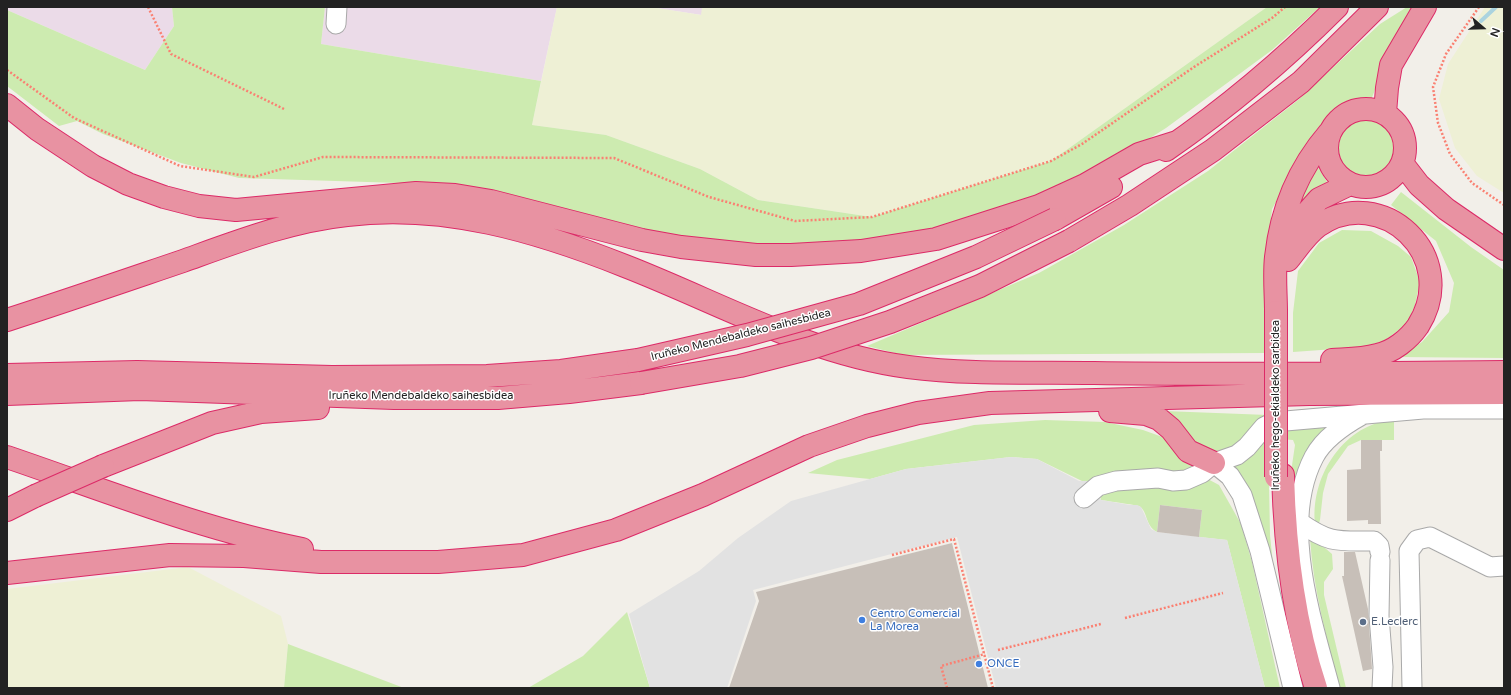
<!DOCTYPE html>
<meta charset="utf-8">
<style>
body{margin:0}
#map{position:relative;width:1511px;height:695px;overflow:hidden;background:#f2efe9;font-family:"Varela Round",sans-serif}
canvas{display:block}
.frame{position:absolute;inset:0;border:8px solid #222;pointer-events:none}
.north{position:absolute;left:1463px;top:8px;width:40px;height:40px;-webkit-text-stroke:3px #fff;paint-order:stroke;rotate:110deg;font-size:11px;font-weight:700;line-height:16px;text-align:center;color:#222}
.north::after{content:'';display:block;margin:auto;width:14px;height:18px;background:#222;clip-path:polygon(50% 0,100% 100%,50% 72%,0 100%)}
</style>
<div id="map">
<canvas width="1511" height="695"></canvas>
<div class="frame"></div>
<div class="north">N</div>
</div>
<script>
const c = document.querySelector('canvas').getContext('2d');
c.lineJoin = 'round';
function fillPath(path, color) { c.fillStyle = color; c.fill(path, 'evenodd'); }
function stroke(path, color, width, dash) { c.strokeStyle = color; c.lineWidth = width; c.lineCap = dash ? 'butt' : 'round'; c.setLineDash(dash || []); c.stroke(path); }
function write(font, color, halo, rows, align = 'center') {
  c.font = font + ' "Varela Round",sans-serif'; c.lineWidth = 3; c.setLineDash([]); c.textBaseline = 'middle'; c.strokeStyle = halo; c.fillStyle = color; for (const [text, x, y, turn = 0] of rows) {
    c.save(); c.translate(x, y); c.rotate((+turn || 0) * Math.PI / 180); c.textAlign = isNaN(turn) ? turn : align; if (halo) c.strokeText(text, 0, 0); c.fillText(text, 0, 0); c.restore();
  }
}
fillPath(new Path2D(`
 M7,7h165l2,19 -29,44 -138,-60z
 M325,7h232l-16,74 -220,-37z
 M650,7h52v8z`), '#ebdbe8');
fillPath(new Path2D(`
 M557,7h93l51,8 1,-8h565l-216,154 -179,56 -114,-17 -58,-31 -94,-34 -74,-10z
 M1485,7h19v186l-27,-17 -22,-28 -16,-49 9,-35z
 M188,567l93,49 7,28 -4,44h-277v-99z`), '#eef0d5');
fillPath(new Path2D(`
 M172,7h153l-4,37 220,37 -9,44 74,10 94,34 58,31 114,17 179,-56 216,-154h53l-48,43 -106,78 -71,45 -94,40 -87,21 -104,12 -117,-5 -261,-57 -193,-6 -58,-15 -78,-29 -26,-13 -18,5 -52,-40v-76l138,60 29,-44z
 M1407,7h6l-35,75 -7,18 -30,7 -25,23 -44,79 -7,67 1,77 -363,2 -36,-9 172,-73 85,-48 84,-54 90,-71 82,-76z
 M1361,117l24,6 10,14 -1,22 -9,12 -14,7 -16,-1 -15,-11 -6,-18 8,-19z
 M1315,162l12,20 -16,11 -18,26z
 M1401,192l70,55 33,23v88l-105,-1 23,-15 27,-30 5,-29 -18,-42 -45,-36z
 M1342,230l29,1 27,15 13,11 9,25 -5,23 -8,19 -23,17 -21,6 -70,5v-39l5,-42 21,-28z
 M1164,411l104,4 -41,37h-13l-13,-3z
 M1045,420l60,2 38,8 25,9 31,31 -115,12 -47,-23 -26,-2 -105,12 -36,10 -62,-6 29,-13 137,-35z
 M1394,420v20h-33l-13,6 -20,28 -5,19 -3,27 -1,3 -4,-1c-4,-47 30,-99 79,-102z
 M1330,426l-17,16 -11,21 -7,25 -4,-16 4,-27 -2,-5 -15,-1 -9,45 1,51 4,39 -50,-110 44,-34z
 M1204,477l15,8 22,39 11,38 28,126h-15l-38,-148 -28,-3 3,-27 -42,-5 -3,27c-12,-6 -9,-21 -18,-26 -3,-1 -32,-5 -38,-6l-1,-4 6,-6z
 M1310,538l15,10 7,6 1,15 -9,13v13l22,93h-7c-12,-50 -26,-99 -29,-150z
 M627,612l23,76h-122l55,-32z
 M288,644l116,44h-120z`), '#cdebb0');
fillPath(new Path2D(`
 M1011,457l26,2 42,22h12l10,19 29,5h7l4,2 10,22 6,3 70,8 38,148h-269l-39,-151 -204,53 3,11 -29,87h-77l-21,-74 70,-43 39,-33 53,-37 115,-32z`), '#e2e2e2');
stroke(new Path2D(`
 M1481,21l15,-14`), '#aad3df', 4);
fillPath(new Path2D(`
 M1361,440h21v11h-2l1,73h-13v-4l-21,1v-51l14,-1z
 M1160,505l42,5 -3,27 -42,-5z
 M952,543l36,145h-259l30,-87 -3,-9z
 M1344,552h11l13,57 4,60 -9,2 -21,-95h2z`), '#c7bfb8');
const minor = new Path2D(`
 M336,24l1,-17
 M1214,463l16,13 12,19 18,56 33,137
 M1084,498l14,-12 18,-5 42,-3 15,3 13,-1 16,-7 12,-10 23,-8 10,-8 17,-20 10,-5 149,-13h81
 M1299,522c31,22 39,19 75,19l5,5 1,6
 M1380,560l-1,56 4,51 -1,21
 M1330,688c-18,-68 -51,-164 -16,-231 10,-19 30,-32 48,-42
 M1412,688l-3,-137 8,-11 13,-3 60,30 14,-1`);
const highway = new Path2D(`
 M7,105l30,24 56,37 35,18 36,13 35,9 37,4 180,-17 39,2 36,6 151,39 39,7 75,8h35l70,-4 75,-12 103,-33 46,-21 54,-31 38,-12
 M1327 148a39 39 0 1 1 78 0a39 39 0 1 1-78 0Z
 M1385,113l2,-25 4,-23 34,-58
 M1166,150c61,-42 119,-91 171,-143
 M1402,163l17,22 27,24 58,40
 M1055,219l56,-32
 M1069,241l61,-36 83,-55 88,-68 76,-75
 M1290,249l13,-32 16,-18 31,-15
 M1288,260c9,-11 18,-25 30,-34 63,-44 144,30 100,100 -9,13 -25,26 -41,29 -14,4 -31,4 -45,5
 M1276,312c0,-18 -2,-37 0,-55 5,-46 23,-89 53,-124
 M7,320c59,-19 117,-39 176,-59 53,-19 107,-40 164,-46 96,-12 190,16 278,51 93,36 183,88 283,101 61,8 124,5 186,6 137,2 273,0 410,-1
 M7,375l130,-3 195,5 155,-1 74,-5 77,-11
 M7,394l133,-5 254,9h104l71,-6 72,-9
 M1110,411l36,3 13,5 12,10 17,22 26,12
 M7,457c97,33 194,72 295,92
 M103,466l109,-43 49,-11 57,-4
 M1283,475c2,73 10,144 33,213
 M7,510l28,-14
 M7,573l163,-18 74,1 77,6h117l85,-7 93,-25 87,-35 106,-49 58,-20 51,-13 72,-10 319,-9 195,-1`);
stroke(minor, '#a9a9a9', 21);
stroke(highway, '#dc2a67', 24);
stroke(new Path2D(`
 M148,7l23,47 113,55
 M1479,7l-33,47 -13,33 5,36 12,31 22,29 32,22
 M7,70l67,48 106,48 74,11 69,-20 291,1 95,39 86,24 77,-4 179,-56 31,-17 112,-77 78,-49 13,-11
 M892,555l62,-16 39,149
 M1125,618l98,-25
 M998,650l103,-26
 M947,688l-6,-22 44,-12`), '#fa8072', 2.5, [2, 2]);
stroke(minor, '#fff', 19);
stroke(highway, '#e892a2', 22);
const highwayBridge = new Path2D(`
 M1276,312v165
 M638,360l109,-25 112,-31 117,-47 79,-38
 M641,383l99,-17 71,-18 79,-26 90,-36 89,-45
 M35,496l68,-30`);
stroke(highwayBridge, '#dc2a67', 24, []);
stroke(highwayBridge, '#e892a2', 22);
for (const [x, y, r, color] of [
 [862,620,4,"#3f7fe0"],
 [1363,622,4,"#5c6f8a"],
 [979,664,4,"#3f7fe0"]
]) { const dot = new Path2D(); dot.arc(x, y, r, 0, 2 * Math.PI); c.fillStyle = color; c.fill(dot); stroke(dot, '#fff', 1.5); }
write('11px', '#222', '#fff', [
 ["Iruñeko Mendebaldeko saihesbidea",741,335,-14],
 ["Iruñeko Mendebaldeko saihesbidea",421,396],
 ["Iruñeko hego-ekialdeko sarbidea",1276,405,-90]
]);
write('11px', '#366cbe', '#fff', [
 ["Centro Comercial",870,614],
 ["La Morea",870,627],
 ["ONCE",987,664]
], 'left');
write('11px', '#4e5e75', '#fff', [
 ["E.Leclerc",1371,622]
], 'left');
</script>
